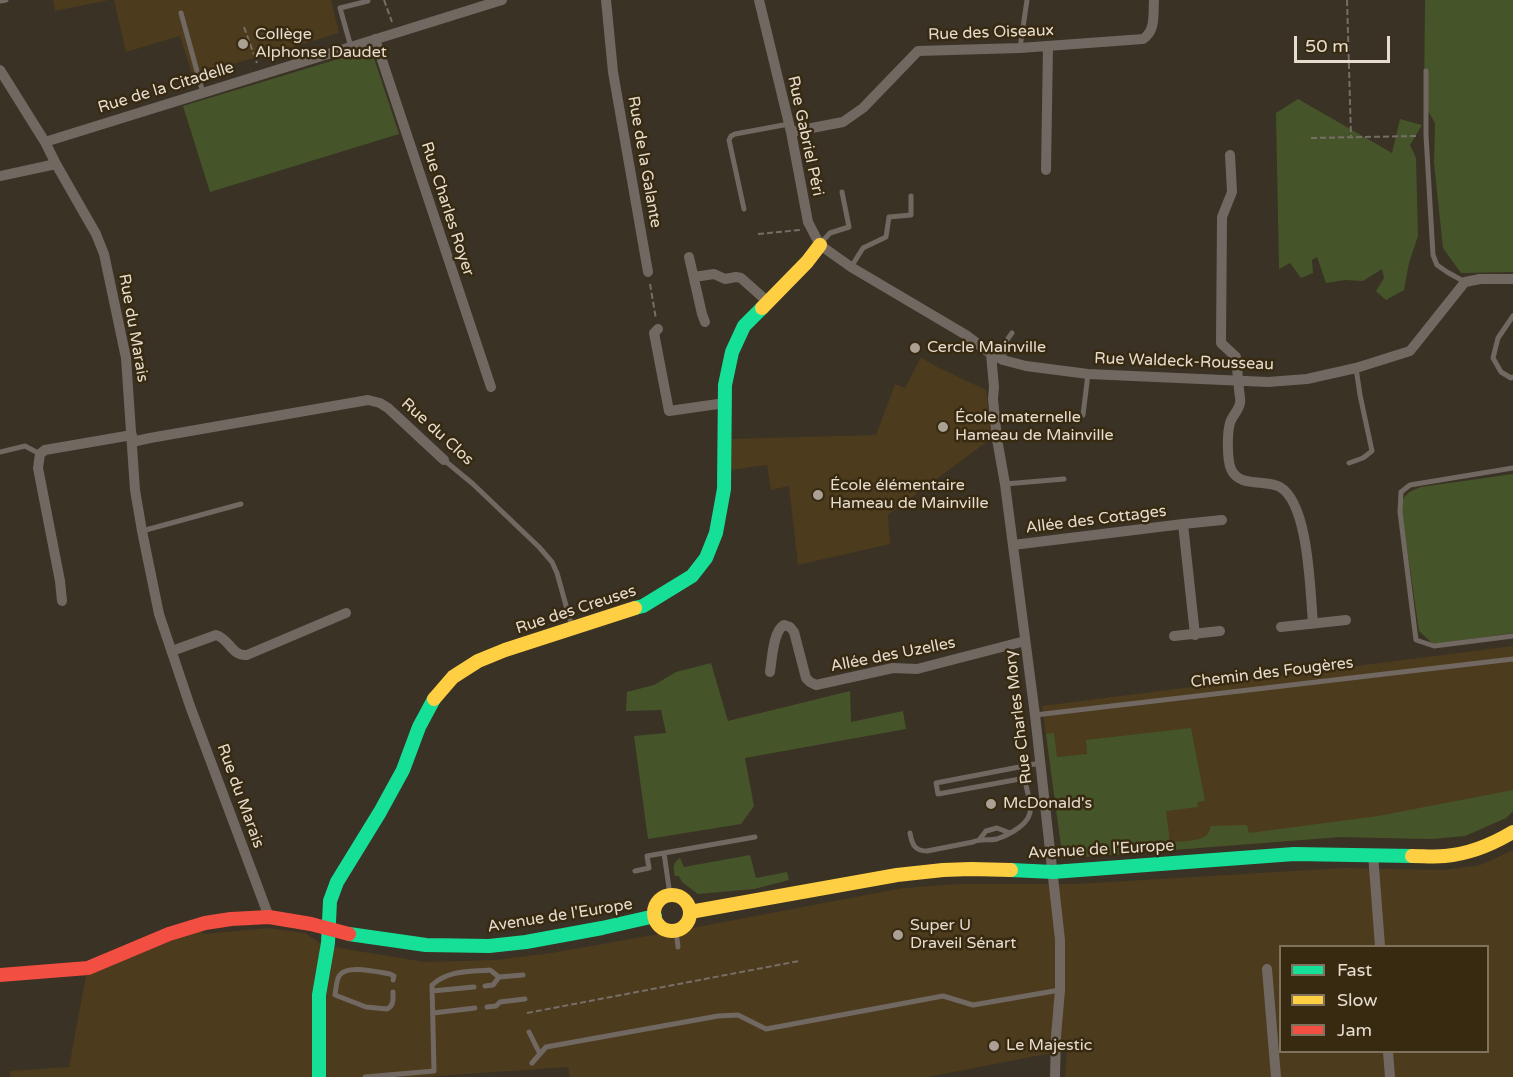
<!DOCTYPE html>
<meta charset="utf-8">
<style>
body{margin:0}
#map{position:relative;width:1513px;height:1077px;overflow:hidden;background:#3a3225;font-family:"Varela Round",sans-serif}
canvas{display:block}
.legend{position:absolute;left:1279px;top:945px;width:210px;height:108px;box-sizing:border-box;background:#382a11;border:2px solid #7e725d;margin:0;padding:8px 10px;list-style:none;font-size:18px;color:#e6ddcf}
.legend li{display:flex;align-items:center;gap:12px;height:30px}
.legend b{width:30px;border:2px solid #7e725d}
.scale{position:absolute;left:1294px;top:36px;width:96px;height:27px;box-sizing:border-box;border:3px solid #e6ddcf;border-top:0;padding-left:8px;font-size:18px;line-height:21px;white-space:nowrap;color:#e6ddcf;-webkit-text-stroke:4px #382a11;paint-order:stroke}
</style>
<div id="map">
<canvas width="1513" height="1077"></canvas>
<ul class="legend">
<li><b style="height:8px;background:#16e098"></b>Fast</li>
<li><b style="height:8px;background:#ffcf43"></b>Slow</li>
<li><b style="height:8px;background:#f24e42"></b>Jam</li>
</ul>
<div class="scale">50 m</div>
</div>
<script>
const c = document.querySelector('canvas').getContext('2d');
c.lineJoin = 'round';
function fillPath(path, color) { c.fillStyle = color; c.fill(path, 'evenodd'); }
function stroke(path, color, width, dash) { c.strokeStyle = color; c.lineWidth = width; c.lineCap = dash ? 'butt' : 'round'; c.setLineDash(dash || []); c.stroke(path); }
function write(font, color, halo, rows, align = 'center') {
  c.font = font + ' "Varela Round",sans-serif'; c.lineWidth = 5; c.setLineDash([]); c.textBaseline = 'middle'; c.strokeStyle = halo; c.fillStyle = color; for (const [text, x, y, turn = 0] of rows) {
    c.save(); c.translate(x, y); c.rotate((+turn || 0) * Math.PI / 180); c.textAlign = isNaN(turn) ? turn : align; if (halo) c.strokeText(text, 0, 0); c.fillText(text, 0, 0); c.restore();
  }
}
fillPath(new Path2D(`
 M53,0h56l-54,11z
 M114,0h217l8,33 -76,23 -17,4 -53,17 -13,-41 -54,16z
 M921,357l14,9 51,24 6,48 -104,77 2,29 -92,21 -9,-79 -18,4 -4,-25 -37,5v-31l146,-4 19,-51 10,4z
 M1513,646v165l-7,7 -41,18 -34,3 -91,-2 -270,21 -9,-12 -19,-140z
 M1513,850v227h-448l2,-27 -139,27h-358l-2,-10 -146,10h-412v-6l59,-4 17,-92 82,-33 32,-11 4,3 64,-6 37,5 18,12 16,3 86,14 71,-2 55,-7 125,-22 227,-43 57,-4h115l269,-16 99,2 37,-5zM1280,946h208v106h-208z`), '#4c3b1d');
fillPath(new Path2D(`
 M1425,0h88v272l-52,1 -18,-25 -9,-85 1,-40 -11,-19z
 M371,49l28,85 -189,58 -27,-86z
 M1298,99l94,54 8,-34 22,6 -12,20 6,13 2,78 -9,27 -5,27 -18,10 -10,-9 8,-13 -2,-9 -19,12 -18,-1 -19,3 -9,-26 -5,3 1,13 -12,5 -11,-15 -11,6 -3,-156z
 M1513,474v159l-80,11 -14,-13 -18,-124c3,-13 7,-15 20,-20z
 M711,663l17,58 122,-30 1,31 52,-11 3,18 -161,29 9,48 -13,18 -93,15 -14,-103 32,-3 -5,-23 -35,1 1,-19 27,-7 22,-13z
 M1191,728l14,73 -8,1 1,5 -32,4 4,31c12,-1 41,1 40,-16l37,-1 2,8 129,-17 135,-26v21l-7,7 -41,18 -34,3 -91,-2 -270,21 -9,-12 -15,-112 8,-1 3,24 30,-3 -1,-14z
 M750,855l6,23 31,-6 2,8 -35,9 -56,5 -16,-12 -3,-6h-4c-2,-8 -3,-13 5,-18l4,9z`), '#455529');
stroke(new Path2D(`
 M384,0l8,22
 M1347,0l4,136
 M244,27l13,36
 M1311,138l105,-2
 M758,234l42,-4
 M650,284l6,35
 M527,1013l272,-52`), '#766e67', 2, [6, 3]);
stroke(new Path2D(`
 M0,1l6,-1
 M181,13l22,80
 M351,47l-11,-39 28,-7
 M1020,48l7,-48
 M1426,71v64l7,120 4,10 10,7 18,10
 M744,209l-15,-69 2,-4 4,-2 54,-10
 M820,244l10,-11 19,-6 -7,-35
 M851,267l12,-19 23,-11 3,-20 22,-2v-19
 M1513,316l-15,22 -5,20 8,14 10,6 2,-1
 M1003,360l4,-20 5,-7
 M1083,415l5,-41
 M0,452l25,-6 15,8
 M444,460l29,24 66,63 13,15 5,11 15,54
 M1349,463l14,-5 9,-7 -12,-56 -4,-27
 M1513,468l-103,17 -9,7 -1,20 16,128 18,6 79,-10
 M1005,484l59,-5
 M142,531l99,-27
 M1035,715l478,-56
 M910,833c2,12 5,18 17,18l46,-9c8,-4 16,-1 24,-3 6,-2 12,-5 17,-8 24,-15 16,-26 11,-50l-5,-2 -82,15 -2,-11 104,-20
 M979,840l7,-9 11,-3 13,5
 M635,871l14,-3 -2,-12 17,-3
 M670,895l-6,-42 91,-16
 M676,930l2,17
 M485,986l8,-1 6,-8 24,-2
 M432,991l42,-4
 M393,992c0,7 1,14 -6,17l-21,-2 -31,-12c1,-6 1,-13 4,-19 7,-12 38,-4 51,-2l4,2 -1,4
 M487,1007l9,-1 4,-4 25,-3
 M433,1013l42,-5
 M529,1032l11,22
 M532,1063l14,-16 172,-31 20,-1 28,14 177,-33 30,9 87,-15
 M365,1077l69,-6 -2,-86c17,-15 36,-13 58,-15l9,7`), '#716862', 5);
stroke(new Path2D(`
 M606,0l7,72 35,200
 M759,0l32,132 17,90 12,23 31,22 115,68 25,19 12,6 23,6 62,8 180,8 39,-3 49,-11 54,-17 55,-69 15,-3h33
 M375,39l116,348
 M0,70l45,72 11,22 40,70 8,20 22,104 9,132 7,41 17,83 31,92 79,211
 M791,132l52,-10 20,-14 55,-57 102,-3 123,-9c13,-8 10,-25 11,-39
 M45,142l457,-142
 M1230,155l2,37 -10,25 -1,126 15,14c1,11 2,21 3,32 0,4 2,10 1,14 -1,7 -8,13 -10,20 -3,10 -3,37 1,46 8,19 34,10 49,18 29,17 30,104 33,136
 M1046,170l2,-124
 M0,176l56,-12
 M689,257l13,57 3,8
 M694,277l20,-3 11,5 11,-2 5,1 27,24
 M658,329l-4,4 15,78 56,-8
 M991,354l3,33 -1,12 4,40 8,45 30,231 25,225v50l-4,46 -1,41
 M132,442l18,-4 218,-38 12,3 8,5 56,52
 M1183,524l39,-4
 M1013,545l170,-21 12,111
 M62,601l-2,-20 -22,-113 2,-14 5,-4 87,-15
 M1281,627l65,-7
 M1174,636l46,-5
 M172,651l44,-16c14,4 15,21 31,20l99,-42
 M770,672c2,-13 3,-41 14,-47l6,2 4,5 12,46 4,4 6,3 77,-17 24,1 108,-28
 M1373,854l7,92
 M1267,969l9,108
 M1388,1052l2,25`), '#716862', 10);
stroke(new Path2D(`
 M635,608l8,-2 49,-30 14,-18 10,-25 8,-44 1,-104 7,-33 12,-26 18,-18
 M1011,870l42,2 241,-18 118,2
 M349,934l77,11 63,1 37,-4 76,-14 53,-12
 M319,1077v-82l9,-52 2,-42 7,-19 43,-70 23,-42 16,-43 15,-28`), '#16e098', 14);
stroke(new Path2D(`
 M762,308l45,-46 13,-17
 M434,699l19,-22 25,-16 27,-11 130,-42
 M1412,856c11,0 22,1 33,0 24,-2 48,-12 68,-24
 M654 913a18 18 0 1 1 36 0a18 18 0 1 1-36 0Z
 M690,912l207,-37 46,-5 28,-1 40,1`), '#ffcf43', 14);
stroke(new Path2D(`
 M0,975l88,-7 81,-34 36,-11 26,-4 38,-2 42,7 38,10`), '#f24e42', 14);
for (const [x, y, r, color] of [
 [243,44,6,"#aaa194"],
 [915,348,6,"#aaa194"],
 [943,427,6,"#aaa194"],
 [818,495,6,"#aaa194"],
 [991,804,6,"#aaa194"],
 [898,935,6,"#aaa194"],
 [994,1046,6,"#aaa194"]
]) { const dot = new Path2D(); dot.arc(x, y, r, 0, 2 * Math.PI); c.fillStyle = color; c.fill(dot); stroke(dot, '#382a11', 2); }
write('16px', '#e6ddcf', '#382a11', [
 ["Rue des Oiseaux",991,33,-2],
 ["Rue de la Citadelle",166,88,-17],
 ["Rue Gabriel Péri",805,136,78],
 ["Rue de la Galante",644,162,80],
 ["Rue Charles Royer",447,209,72],
 ["Rue du Marais",133,328,80],
 ["Rue Waldeck-Rousseau",1184,362,2],
 ["Rue du Clos",437,432,42],
 ["Allée des Cottages",1096,520,-7],
 ["Rue des Creuses",576,610,-18],
 ["Allée des Uzelles",893,655,-11],
 ["Chemin des Fougères",1272,673,-7],
 ["Rue Charles Mory",1019,717,-97],
 ["Rue du Marais",240,796,70],
 ["Avenue de l'Europe",1101,850,-3],
 ["Avenue de l'Europe",560,916,-9]
]);
write('16px', '#e6ddcf', '#382a11', [
 ["Collège",255,35],
 ["Alphonse Daudet",255,53],
 ["Cercle Mainville",927,348],
 ["École maternelle",955,418],
 ["Hameau de Mainville",955,436],
 ["École élémentaire",830,486],
 ["Hameau de Mainville",830,504],
 ["McDonald's",1003,804],
 ["Super U",910,926],
 ["Draveil Sénart",910,944],
 ["Le Majestic",1006,1046]
], 'left');
</script>
